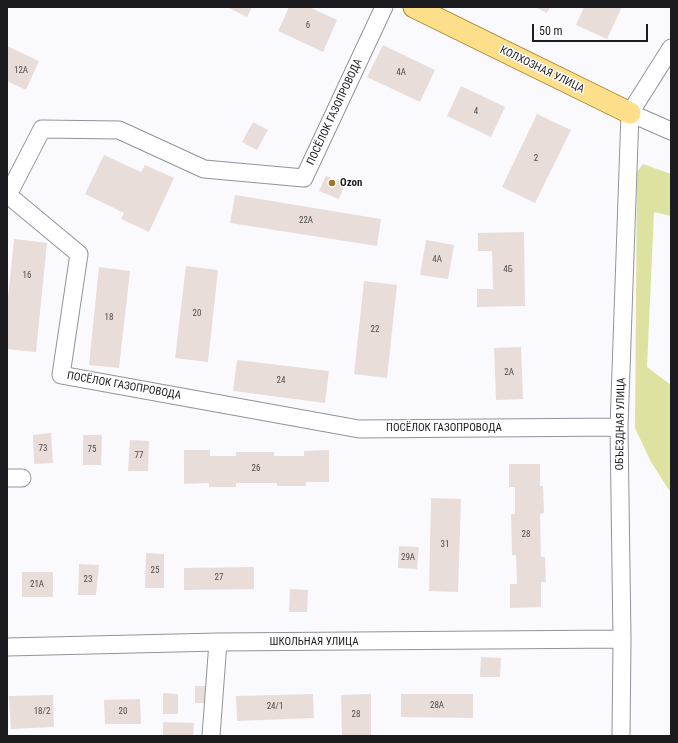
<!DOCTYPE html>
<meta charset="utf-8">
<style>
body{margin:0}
#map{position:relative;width:678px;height:743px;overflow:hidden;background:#fafafe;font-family:"Roboto Condensed",sans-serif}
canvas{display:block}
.frame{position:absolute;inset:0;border:8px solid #1c1c20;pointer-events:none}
.scale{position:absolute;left:532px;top:24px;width:116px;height:18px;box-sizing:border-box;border:2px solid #1c1c20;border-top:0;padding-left:5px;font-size:12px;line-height:14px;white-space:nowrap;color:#1c1c20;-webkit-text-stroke:3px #fff;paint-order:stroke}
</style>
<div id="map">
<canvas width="678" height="743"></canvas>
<div class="frame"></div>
<div class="scale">50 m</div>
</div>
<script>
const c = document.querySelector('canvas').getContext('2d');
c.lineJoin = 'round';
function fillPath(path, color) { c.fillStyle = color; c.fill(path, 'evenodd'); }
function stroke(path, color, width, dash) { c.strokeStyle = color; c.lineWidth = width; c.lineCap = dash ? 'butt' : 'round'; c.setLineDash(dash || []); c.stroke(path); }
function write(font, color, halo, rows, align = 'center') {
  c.font = font + ' "Roboto Condensed",sans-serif'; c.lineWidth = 3; c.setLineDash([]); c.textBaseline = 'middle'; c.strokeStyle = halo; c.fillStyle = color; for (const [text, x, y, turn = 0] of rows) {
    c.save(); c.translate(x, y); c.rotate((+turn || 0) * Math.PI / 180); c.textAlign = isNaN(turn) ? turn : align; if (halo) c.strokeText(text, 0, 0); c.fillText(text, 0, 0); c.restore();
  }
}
fillPath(new Path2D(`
 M643,164l28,10v42l-17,-4 -7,155 24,18v108l-20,-31 -16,-34 2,-256z`), '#dde2a0');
fillPath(new Path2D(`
 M227,7h25l-5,10z
 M289,7h20l28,13 -14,32 -45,-21z
 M535,7h15l-3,6z
 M584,7h38l-15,32 -31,-14z
 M383,45l52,25 -15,32 -53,-25z
 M7,46l32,15 -13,29 -19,-9z
 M461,86l44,21 -14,30 -44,-21z
 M537,114l34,16 -36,73 -33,-16z
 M253,122l15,8 -11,20 -15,-8z
 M104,155l37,17 4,-7 29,13 -25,54 -28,-13 3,-6 -39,-19z
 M326,176l19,8 -6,15 -20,-8z
 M235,195l146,24 -4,27 -147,-23z
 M524,232l1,74 -48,1v-18h16l-1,-38h-14v-18z
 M14,239l33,4 -11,109 -29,-3v-41z
 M426,240l28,5 -6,34 -28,-4z
 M186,266l32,4 -10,92 -33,-4z
 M99,267l31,4 -11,97 -30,-3z
 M364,281l33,4 -10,93 -33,-4z
 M521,347l2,52 -27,1 -2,-52z
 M237,360l92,11 -4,32 -92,-12z
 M51,433l2,30 -19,1 -1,-29z
 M83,435h19l-1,30h-18z
 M130,440l19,1 -1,30h-20z
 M184,450h26v6h26v-4h38v4h30v-5l25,-1v32h-23v4h-29v-3h-41v4h-27v-4l-25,1z
 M509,464h31v22h3l1,27 -4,1 1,43h4l1,25h-5v25l-31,1v-24h7l-1,-29h-4l-1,-41h4v-27h-6z
 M431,498l30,1 -3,93 -29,-1z
 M399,546l20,1 -2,22 -19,-1z
 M146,553l18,1v34h-19z
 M79,564l20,1 -3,30h-18z
 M254,567v22l-70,1v-22z
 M22,572h31v25h-31z
 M290,589l18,1 -1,22h-18z
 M481,657l20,1 -1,19h-20z
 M195,686h12l-1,17h-11z
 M163,693l15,1v20h-15z
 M313,694l1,24 -77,3 -1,-25z
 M371,694v42h-29l-1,-41z
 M401,694h72v24l-72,-1z
 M53,695l1,32 -43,2 -2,-33z
 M140,699l1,25h-36l-1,-24z
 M163,722l31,1 -1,13h-30z`), '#e9ddd9');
const minor = new Path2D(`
 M384,7l-80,171 -100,-9 -85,-39 -77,-1 -34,66 71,59 -18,121 298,54 260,-2
 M630,113l41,-65
 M630,113l41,18
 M7,478h15
 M7,647l211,-5 404,-3
 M211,736l7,-94
 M621,736l1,-97 -3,-212 11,-314`);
const major = new Path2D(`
 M414,7l216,106`);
stroke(minor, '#92929c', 19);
stroke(major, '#ae8c33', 23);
stroke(minor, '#fff', 17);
stroke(major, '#fddf8b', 21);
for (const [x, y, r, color] of [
 [332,183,4,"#9f7725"]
]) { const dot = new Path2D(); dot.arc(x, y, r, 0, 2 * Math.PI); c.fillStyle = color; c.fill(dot); stroke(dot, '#fff', 1.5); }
write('9px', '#4f4c4e', null, [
 ["6",308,26],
 ["12А",21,71],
 ["4А",401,73],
 ["4",476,112],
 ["2",536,159],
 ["22А",306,221],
 ["4А",437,260],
 ["4Б",508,270],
 ["16",27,276],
 ["20",197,314],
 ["18",109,318],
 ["22",375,330],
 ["2А",509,373],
 ["24",281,381],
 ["73",43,449],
 ["75",92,450],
 ["77",139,456],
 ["26",256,469],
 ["28",526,535],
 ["31",445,545],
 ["29А",408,558],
 ["25",155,571],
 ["27",219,578],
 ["23",88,580],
 ["21А",37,585],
 ["28А",437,706],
 ["24/1",275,707],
 ["18/2",42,712],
 ["20",123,712],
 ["28",356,715]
]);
write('11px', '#1c1c20', '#fff', [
 ["КОЛХОЗНАЯ УЛИЦА",542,70,26],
 ["ПОСЁЛОК ГАЗОПРОВОДА",335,112,-65],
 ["ПОСЁЛОК ГАЗОПРОВОДА",124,386,10],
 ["ОБЪЕЗДНАЯ УЛИЦА",621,424,-89],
 ["ПОСЁЛОК ГАЗОПРОВОДА",444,428],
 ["ШКОЛЬНАЯ УЛИЦА",314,642]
]);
write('bold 11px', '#1c1c20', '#fff', [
 ["Ozon",340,183]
], 'left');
</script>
